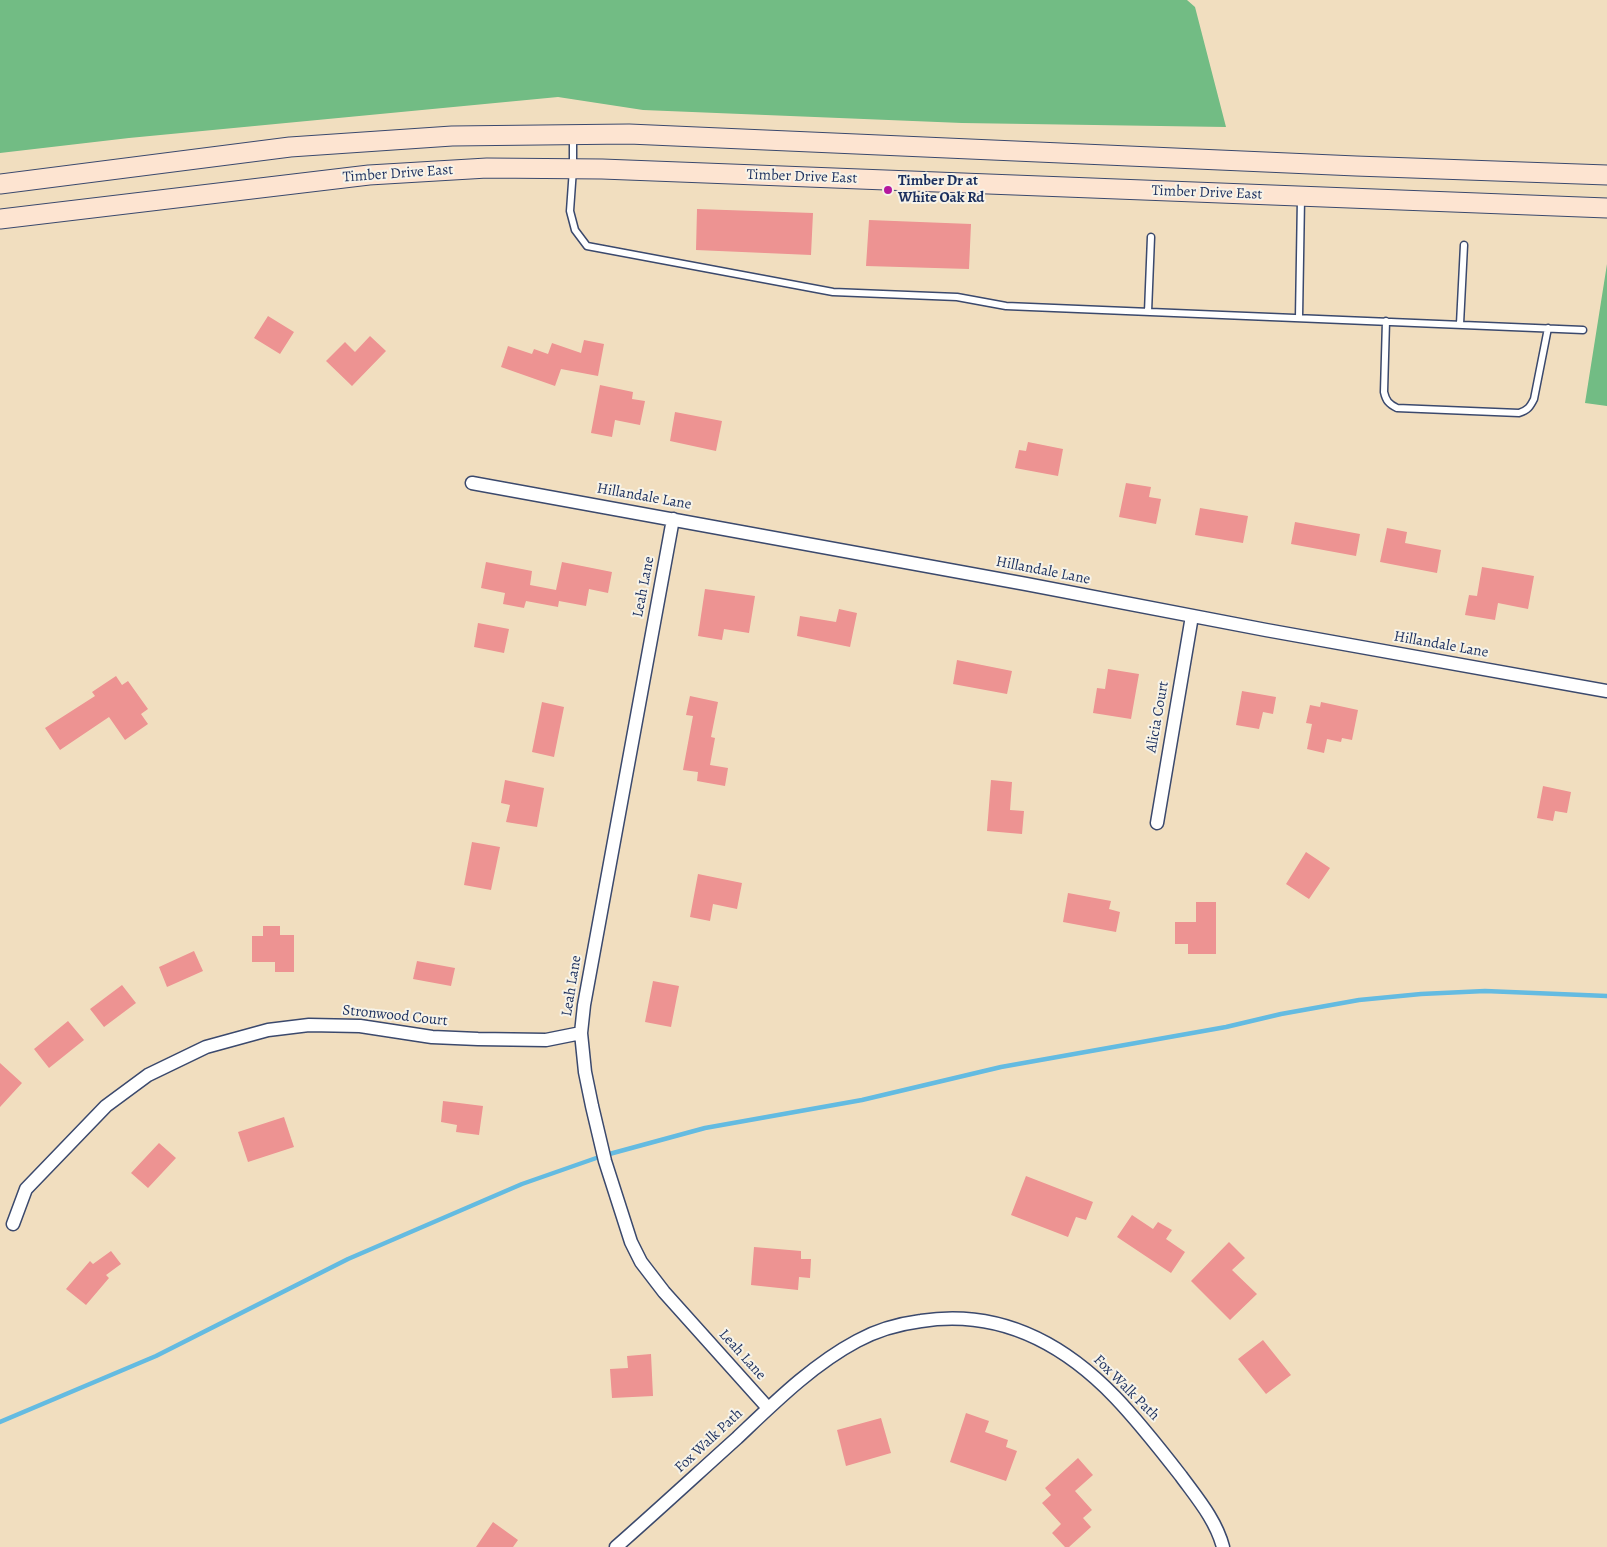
<!DOCTYPE html>
<style>
body{margin:0}
canvas{display:block;background:#f1debf}
</style>
<canvas width="1607" height="1547"></canvas>
<script>
const c = document.querySelector('canvas').getContext('2d');
c.lineJoin = 'round';
function fillPath(path, color) { c.fillStyle = color; c.fill(path, 'evenodd'); }
function stroke(path, color, width, dash) { c.strokeStyle = color; c.lineWidth = width; c.lineCap = dash ? 'butt' : 'round'; c.setLineDash(dash || []); c.stroke(path); }
function write(font, color, halo, rows, align = 'center') {
  c.font = font + ' Alegreya,serif'; c.lineWidth = 4; c.setLineDash([]); c.textBaseline = 'middle'; c.strokeStyle = halo; c.fillStyle = color; for (const [text, x, y, turn = 0] of rows) {
    c.save(); c.translate(x, y); c.rotate((+turn || 0) * Math.PI / 180); c.textAlign = isNaN(turn) ? turn : align; if (halo) c.strokeText(text, 0, 0); c.fillText(text, 0, 0); c.restore();
  }
}
fillPath(new Path2D(`
 M0,0h1187l8,7 31,120 -264,-4 -319,-13 -85,-13 -429,41 -129,15z
 M1607,264v142l-22,-3z`), '#72bc84');
stroke(new Path2D(`
 M0,1422l156,-66 192,-97 174,-75 80,-28 103,-28 157,-28 139,-33 225,-40 55,-13 78,-14 62,-6 64,-3 122,5`), '#64bbe1', 4.5);
fillPath(new Path2D(`
 M697,209l116,4 -2,42 -115,-5z
 M869,220l102,4 -2,45 -103,-3z
 M268,316l26,16 -14,22 -26,-16z
 M370,336l16,15 -34,35 -26,-25 19,-19 10,10z
 M584,340l20,4 -6,32 -37,-7 -6,17 -54,-19 7,-21 24,8 2,-5 14,5 4,-11 29,10z
 M600,385l33,7 -1,7 13,2 -5,24 -25,-5 -3,17 -21,-4z
 M675,412l47,9 -6,30 -46,-10z
 M1028,442l35,7 -5,27 -43,-8 4,-18 7,1z
 M1126,483l25,4 -2,10 12,2 -5,25 -37,-7z
 M1200,508l48,8 -5,27 -48,-8z
 M1295,522l65,12 -4,22 -65,-12z
 M1387,528l20,4 -2,11 36,7 -4,23 -57,-11z
 M486,562l46,9 -2,14 26,5 6,-28 50,10 -4,21 -19,-4 -3,17 -27,-5 -1,6 -32,-6 -2,7 -21,-4 2,-11 -24,-5z
 M1482,567l52,9 -6,33 -30,-6 -3,17 -30,-5 4,-20 8,1z
 M705,589l50,7 -6,37 -25,-4 -2,11 -24,-4z
 M839,609l18,4 -7,34 -53,-11 3,-20 36,6z
 M478,623l31,6 -5,24 -30,-6z
 M957,660l55,11 -5,23 -54,-10z
 M1108,669l31,5 -8,45 -38,-6 4,-25 8,1z
 M116,676l6,9 6,-4 20,28 -7,5 7,10 -23,16 -16,-23 -49,33 -15,-22 50,-32 -3,-4z
 M1242,691l34,6 -3,17 -10,-2 -4,17 -23,-4z
 M690,696l28,6 -7,35 4,1 -5,27 18,3 -3,18 -28,-5 1,-9 -15,-2 10,-54 -7,-1z
 M542,702l22,5 -10,50 -22,-5z
 M1321,702l37,8 -6,30 -10,-2 -1,4 -14,-3 -3,14 -17,-4 5,-25 -6,-1 4,-18 10,2z
 M505,780l39,8 -7,39 -31,-5 4,-17 -9,-2z
 M991,780l21,2 -2,28 14,1 -2,23 -35,-3z
 M1543,786l28,6 -4,21 -12,-2 -2,10 -16,-3z
 M472,842l28,5 -9,43 -27,-5z
 M1306,852l24,16 -21,31 -23,-15z
 M698,874l44,9 -5,26 -24,-5 -3,17 -20,-4z
 M1068,893l43,8 -2,8 11,3 -4,20 -53,-10z
 M1196,902h20v52h-28v-10h-13v-22h21z
 M263,926h17v9h14v37h-19v-10h-23v-26h11z
 M194,951l9,20 -36,16 -8,-20z
 M417,961l38,7 -4,18 -38,-7z
 M653,981l26,5 -8,41 -26,-5z
 M122,985l14,18 -32,24 -14,-18z
 M68,1021l16,19 -35,28 -15,-19z
 M0,1063l22,20 -22,24z
 M443,1101l40,5 -4,29 -23,-3 1,-7 -16,-3z
 M284,1117l10,30 -46,15 -10,-30z
 M159,1143l17,15 -28,30 -17,-15z
 M1026,1176l67,26 -7,18 -10,-3 -8,20 -57,-22z
 M1132,1215l21,14 5,-7 14,8 -6,9 19,13 -14,21 -54,-36z
 M1229,1242l16,16 -13,12 25,24 -27,26 -39,-39z
 M754,1247l47,4v8h10l-1,19 -11,-1 -1,13 -47,-5z
 M111,1251l10,13 -15,11 3,3 -23,27 -20,-16 24,-28 3,3z
 M1263,1340l28,35 -25,19 -28,-35z
 M651,1354l2,42 -41,2 -2,-29 18,-1 -1,-12z
 M966,1413l23,8 -4,11 23,8 -2,7 11,4 -11,30 -56,-19z
 M881,1418l10,35 -45,13 -9,-36z
 M1078,1458l15,17 -18,16 17,19 -9,8 8,9 -22,20h-4l-13,-14 9,-9 -19,-21 9,-8 -6,-7z
 M493,1522l25,18 -5,7h-37z`), '#ed9392');
const lane = new Path2D(`
 M573,138v31l-3,42 5,19 12,16 246,46 124,5 49,9 577,24
 M1148,312l3,-75
 M1299,317l2,-119
 M1386,321l-2,71c2,9 5,12 13,16l122,5c9,-3 11,-6 15,-14l14,-71
 M1460,324l4,-79`);
const street = new Path2D(`
 M472,483l554,101 240,46 341,61
 M673,519l-89,486 -3,28 4,39 7,34 13,55 26,81 10,20 23,30 104,116
 M1157,823l35,-207
 M13,1224l13,-35 80,-83 42,-31 58,-28 62,-17 41,-5 51,1 72,11 46,2 68,1 35,-7
 M616,1547c41,-36 81,-73 121,-109 37,-35 75,-73 120,-97 20,-11 41,-17 64,-20 77,-12 141,21 194,76 24,25 45,52 66,79 16,22 35,44 42,71`);
const secondary = new Path2D(`
 M0,184l290,-37 162,-11 177,-2 727,32 251,9
 M0,219l369,-44 118,-7 115,1 1005,39`);
stroke(lane, '#3b496d', 9);
stroke(street, '#3b496d', 15);
stroke(secondary, '#3b496d', 21);
stroke(lane, '#fff', 6);
stroke(street, '#fff', 12);
stroke(secondary, '#fde4d1', 19);
for (const [x, y, r, color] of [
 [888,190,5,"#b5179e"]
]) { const dot = new Path2D(); dot.arc(x, y, r, 0, 2 * Math.PI); c.fillStyle = color; c.fill(dot); stroke(dot, '#f7f3e8', 2); }
write('15px', '#1b2f5e', '#f7f3e8', [
 ["Timber Drive East",398,174,-4],
 ["Timber Drive East",802,177,2],
 ["Timber Drive East",1207,193,2],
 ["Hillandale Lane",644,497,10],
 ["Hillandale Lane",1043,571,11],
 ["Leah Lane",644,587,-79],
 ["Hillandale Lane",1441,645,10],
 ["Alicia Court",1158,717,-80],
 ["Leah Lane",572,986,-81],
 ["Stronwood Court",395,1016,6],
 ["Leah Lane",742,1355,48],
 ["Fox Walk Path",1126,1388,45],
 ["Fox Walk Path",709,1441,-43]
]);
write('bold 15px', '#1b2f5e', '#f7f3e8', [
 ["Timber Dr at",898,181],
 ["White Oak Rd",898,198]
], 'left');
</script>
